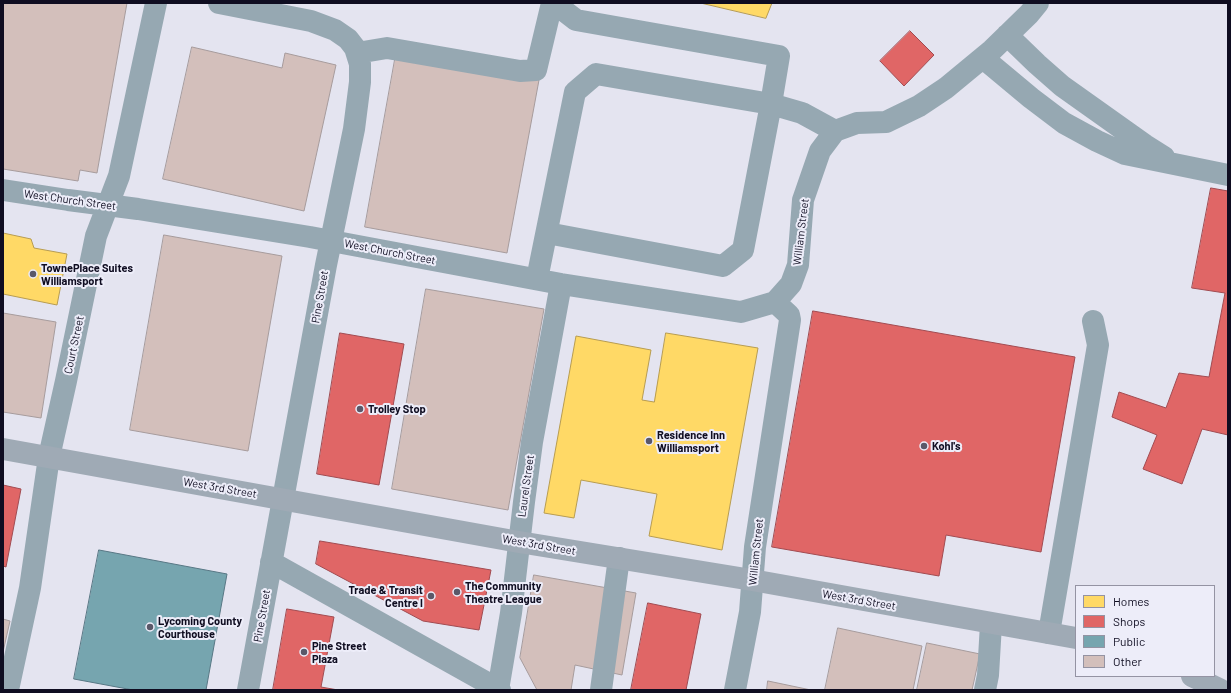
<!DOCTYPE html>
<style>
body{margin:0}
#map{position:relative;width:1231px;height:693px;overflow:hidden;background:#e4e4f0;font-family:Barlow,sans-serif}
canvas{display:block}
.frame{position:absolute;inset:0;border:4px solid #0f0d21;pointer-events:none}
.legend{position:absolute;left:1075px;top:585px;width:140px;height:92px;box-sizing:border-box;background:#ededf9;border:1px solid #9493a3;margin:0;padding:5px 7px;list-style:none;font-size:12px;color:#0f0d21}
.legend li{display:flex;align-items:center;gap:8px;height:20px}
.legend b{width:20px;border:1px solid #9493a3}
</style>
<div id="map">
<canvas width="1231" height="693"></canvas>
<div class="frame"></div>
<ul class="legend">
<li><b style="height:11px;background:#ffd966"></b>Homes</li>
<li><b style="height:11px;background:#e06666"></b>Shops</li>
<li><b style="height:11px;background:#76a5af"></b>Public</li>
<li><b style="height:11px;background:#d3bfbb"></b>Other</li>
</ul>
</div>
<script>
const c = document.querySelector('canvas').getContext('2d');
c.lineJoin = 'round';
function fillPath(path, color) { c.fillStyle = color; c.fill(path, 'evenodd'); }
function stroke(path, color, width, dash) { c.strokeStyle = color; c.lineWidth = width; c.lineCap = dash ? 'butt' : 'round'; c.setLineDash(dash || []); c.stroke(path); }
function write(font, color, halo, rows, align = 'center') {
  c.font = font + ' Barlow,sans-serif'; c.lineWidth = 4; c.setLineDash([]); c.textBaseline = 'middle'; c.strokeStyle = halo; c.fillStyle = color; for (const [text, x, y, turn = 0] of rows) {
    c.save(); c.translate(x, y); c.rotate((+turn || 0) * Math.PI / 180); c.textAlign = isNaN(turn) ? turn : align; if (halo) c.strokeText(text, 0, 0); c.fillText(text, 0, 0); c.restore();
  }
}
const homes = new Path2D(`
 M701,3h71l-6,15z
 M3,233l28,6 3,9 33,6 -10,51 -54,-11z
 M666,333l92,15 -36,202 -73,-14 8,-42 -76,-14 -7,38 -30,-5 32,-177 75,14 -9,50 12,2z`);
fillPath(homes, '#ffd966');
stroke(homes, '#b79c51', 1);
const shops = new Path2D(`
 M910,31l24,24 -30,31 -24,-25z
 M1211,188l17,3v244l-26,-6 -20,55 -39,-15 14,-34 -45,-18 7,-25 47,16 13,-35 30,4 16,-84 -33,-5z
 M813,311l262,46 -34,195 -95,-17 -7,41 -167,-29z
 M340,333l64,11 -25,141 -62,-11z
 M3,485l18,4 -15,78 -3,-1z
 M320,541l171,29 -12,60 -56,-9 -107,-57z
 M648,603l53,11 -15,76h-55z
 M287,609l47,8 -13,70 17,3h-65z`);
fillPath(shops, '#e06666');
stroke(shops, '#a14b51', 1);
const public = new Path2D(`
 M99,550l128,24 -21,116h-73l-59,-11z`);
fillPath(public, '#76a5af');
stroke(public, '#577784', 1);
const building = new Path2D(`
 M3,3h124l-30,170 -17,-3 -2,11 -75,-12z
 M192,47l90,21 3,-15 51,12 -32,146 -141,-32z
 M396,54l143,26 -32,173 -142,-26z
 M164,235l118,21 -34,195 -118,-21z
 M426,289l118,20 -36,201 -116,-21z
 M3,313l53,9 -15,96 -38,-6z
 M534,575l102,18 -14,82 -47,-10 -4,25h-34l-17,-32z
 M3,619l7,2 -7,31z
 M838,628l84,18 -9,44h-88z
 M927,643l53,11 -8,36h-55z
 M768,681l43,9h-44z`);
fillPath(building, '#d3bfbb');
stroke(building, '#a69b9c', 1);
stroke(new Path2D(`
 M219,3l92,18 24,9 13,9 7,9 5,16v18l-6,47 -28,136 -78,425
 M554,3l22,17 203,36 -8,48 31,9 33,18
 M1007,35l30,29 25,22 83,59 19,12
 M357,53l30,-5 133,23 16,-1 16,-67
 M983,58l48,40 33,25 33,18 28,13 103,21
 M3,190l65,10 70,9 172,28 251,47 180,28 34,-10
 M537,279l38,-187 21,-18 175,30 -28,146 -20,16 -176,-33
 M775,302l16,-18 7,-19 5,-65 17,-49 15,-20 22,-8 29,-1 33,-16 27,-18 46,-38 37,-36 9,-11
 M271,562l229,128
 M1049,633l49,-288 -5,-24
 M8,690l22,-102 19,-131 17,-76 30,-145 23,-60 37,-173
 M498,690l13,-77 13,-111 8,-60 29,-158
 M601,690l18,-132
 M735,690l15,-78 5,-65 35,-227 -1,-5 -14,-13
 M985,690l3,-15 3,-51`), '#96a8b2', 22);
stroke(new Path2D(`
 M3,449l516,93 233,38 324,58
 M1192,676l29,14`), '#9faab5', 22);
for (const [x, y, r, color] of [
 [33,274,4,"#5a5869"],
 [360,409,4,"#5a5869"],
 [649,441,4,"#5a5869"],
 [924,446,4,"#5a5869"],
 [457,592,4,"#5a5869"],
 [431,596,4,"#5a5869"],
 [150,627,4,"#5a5869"],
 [304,652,4,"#5a5869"]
]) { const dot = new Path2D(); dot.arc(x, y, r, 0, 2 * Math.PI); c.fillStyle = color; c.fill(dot); stroke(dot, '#ededf9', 1.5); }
write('11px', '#0f0d21', '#ededf9', [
 ["West Church Street",70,200,8],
 ["William Street",801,232,-83],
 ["West Church Street",390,252,11],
 ["Pine Street",320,297,-80],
 ["Court Street",74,345,-78],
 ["Laurel Street",526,486,-82],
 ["West 3rd Street",220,488,10],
 ["West 3rd Street",539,545,10],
 ["William Street",756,552,-84],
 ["West 3rd Street",859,600,10],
 ["Pine Street",262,616,-80]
]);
write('bold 11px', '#0f0d21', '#ededf9', [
 ["TownePlace Suites",41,268],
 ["Williamsport",41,281],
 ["Trolley Stop",368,409],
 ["Residence Inn",657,435],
 ["Williamsport",657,448],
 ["Kohl's",932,446],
 ["The Community",465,586],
 ["Theatre League",465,599],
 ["Trade & Transit",423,590,"right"],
 ["Centre I",423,603,"right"],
 ["Lycoming County",158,621],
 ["Courthouse",158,634],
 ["Pine Street",312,646],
 ["Plaza",312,659]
], 'left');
</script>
